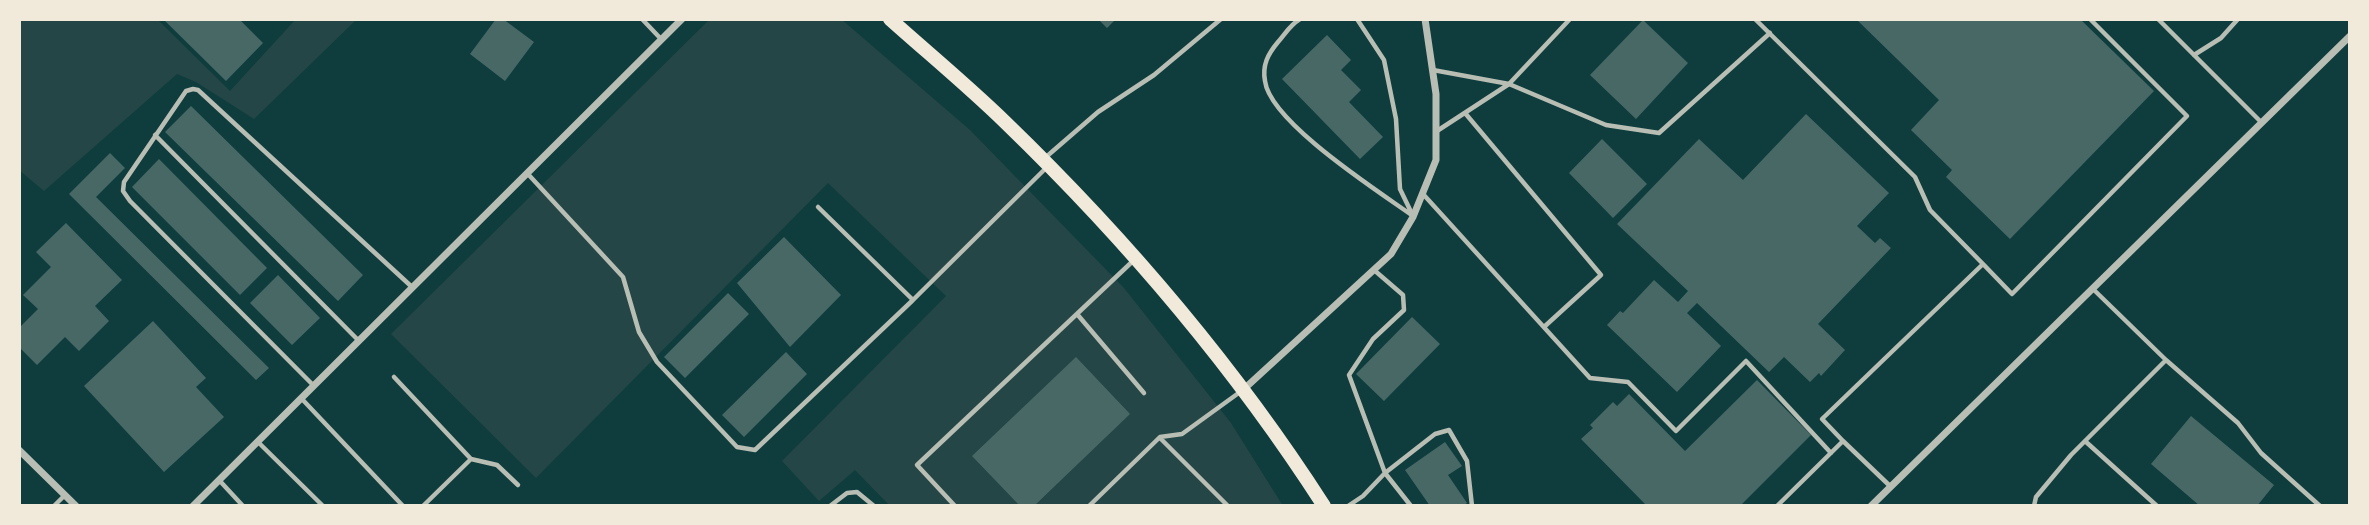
<!DOCTYPE html>
<style>
body{margin:0}
#map{position:relative;width:2369px;height:525px;overflow:hidden;background:#0f3d3e;font-family:Rubik,sans-serif}
canvas{display:block}
.frame{position:absolute;inset:0;border:21px solid #f1e9da;pointer-events:none}
</style>
<div id="map">
<canvas width="2369" height="525"></canvas>
<div class="frame"></div>
</div>
<script>
const c = document.querySelector('canvas').getContext('2d');
c.lineJoin = 'round';
function fillPath(path, color) { c.fillStyle = color; c.fill(path, 'evenodd'); }
function stroke(path, color, width, dash) { c.strokeStyle = color; c.lineWidth = width; c.lineCap = dash ? 'butt' : 'round'; c.setLineDash(dash || []); c.stroke(path); }
fillPath(new Path2D(`
 M19,19h138l73,72 66,-72h61l-103,100 -58,-37 -19,-8 -133,117 -25,-21z
 M710,19h131l129,111 154,158 107,135 52,83h-393l-35,-36 -36,31 -37,-40 164,-165 -118,-113 -292,295 -145,-144z`), '#244646');
fillPath(new Path2D(`
 M163,19h76l24,24 -37,38z
 M496,19h7l31,23 -29,39 -35,-27z
 M1098,19h18l-9,9z
 M1856,19h224l74,72 -144,148 -64,-62 6,-7 -41,-40 28,-30z
 M1643,20l45,43 -52,56 -46,-44z
 M1327,35l24,25 -10,10 20,20 -12,12 34,35 -23,22 -78,-80z
 M191,106l172,169 -25,26 -173,-169z
 M1806,114l83,79 -32,33 18,17 5,-5 11,10 -73,76 27,26 -24,26 -2,-3 -9,9 -26,-25 -15,15 -72,-69 -10,10 34,33 -44,46 -70,-67 13,-14 3,2 31,-33 24,22 10,-11 -71,-67 82,-85 44,41z
 M1602,139l45,45 -34,34 -44,-45z
 M110,153l15,15 -29,29 173,171 -13,12 -187,-186z
 M159,159l108,109 -27,27 -108,-108z
 M66,223l56,57 -27,26 14,15 -30,30 -14,-14 -28,28 -18,-18v-19l19,-19 -15,-14 28,-28 -15,-15z
 M784,237l57,58 -51,52 -53,-64z
 M278,275l42,43 -28,27 -42,-42z
 M728,293l21,21 -64,64 -21,-21z
 M1412,317l28,27 -56,57 -28,-27z
 M153,321l53,57 -10,9 28,30 -60,55 -80,-86z
 M786,352l21,22 -63,63 -22,-22z
 M1076,357l54,57 -96,92h-14l-48,-50z
 M1757,380l54,55 -71,71h-93l-66,-67 12,-11 -3,-3 23,-23 4,4 12,-12 56,57z
 M2191,416l83,69 -17,21h-57l-49,-42z
 M1445,442l17,24 -14,9 19,28 -4,3h-33l-25,-36z`), '#486865');
stroke(new Path2D(`
 M642,19l19,20
 M1300,19c-10,6 -15,15 -22,23 -10,12 -16,23 -13,39 5,41 113,110 148,135
 M1357,19l27,41 12,59 4,70 13,27
 M1755,19l160,158 15,33 53,54 -161,155 21,22
 M2158,19l103,103
 M2194,55l27,-17 17,-19
 M1433,70l76,14 97,41 53,8 111,-100
 M1465,113l136,162 -57,52
 M1437,131l72,-47 61,-65
 M155,135l204,206
 M1046,157l52,-45 56,-37 67,-56
 M527,173l96,104 16,55 18,30 80,85 18,3 158,-150 135,-134
 M1423,194l167,184 38,4 48,49 70,-70 85,92
 M818,207l95,93
 M1983,264l29,30 175,-178 -97,-97
 M2093,289l73,71 72,63 23,30 59,53
 M1077,314l67,79
 M394,377l77,82 26,6 21,20
 M313,385l-183,-184 -7,-10 1,-9 62,-91 7,-2 5,1 214,197
 M301,398l102,108
 M1160,438l68,68
 M2085,441l72,65
 M258,442l65,64
 M219,480l24,26
 M54,506l11,-11
 M423,506l48,-47
 M830,506l17,-13 10,-1 17,14
 M955,506l-38,-41 217,-205
 M1089,506l71,-69 22,-3 58,-42
 M1348,506l15,-10 22,-23 -36,-98 24,-36 31,-29 -1,-15 -29,-25
 M1411,506l-26,-33 50,-39 14,-4 18,31 5,45
 M1777,506l66,-65 47,45
 M2034,506l2,-9 35,-42 95,-95`), '#b8beb3', 4.5);
stroke(new Path2D(`
 M1244,389l147,-135 22,-37 23,-57v-66l-11,-75
 M19,450l57,56
 M193,506l489,-487
 M1871,506l479,-470`), '#b8beb3', 7);
stroke(new Path2D(`
 M890,19c38,34 78,67 115,103 119,115 229,244 319,384`), '#f1e9da', 14);
</script>
